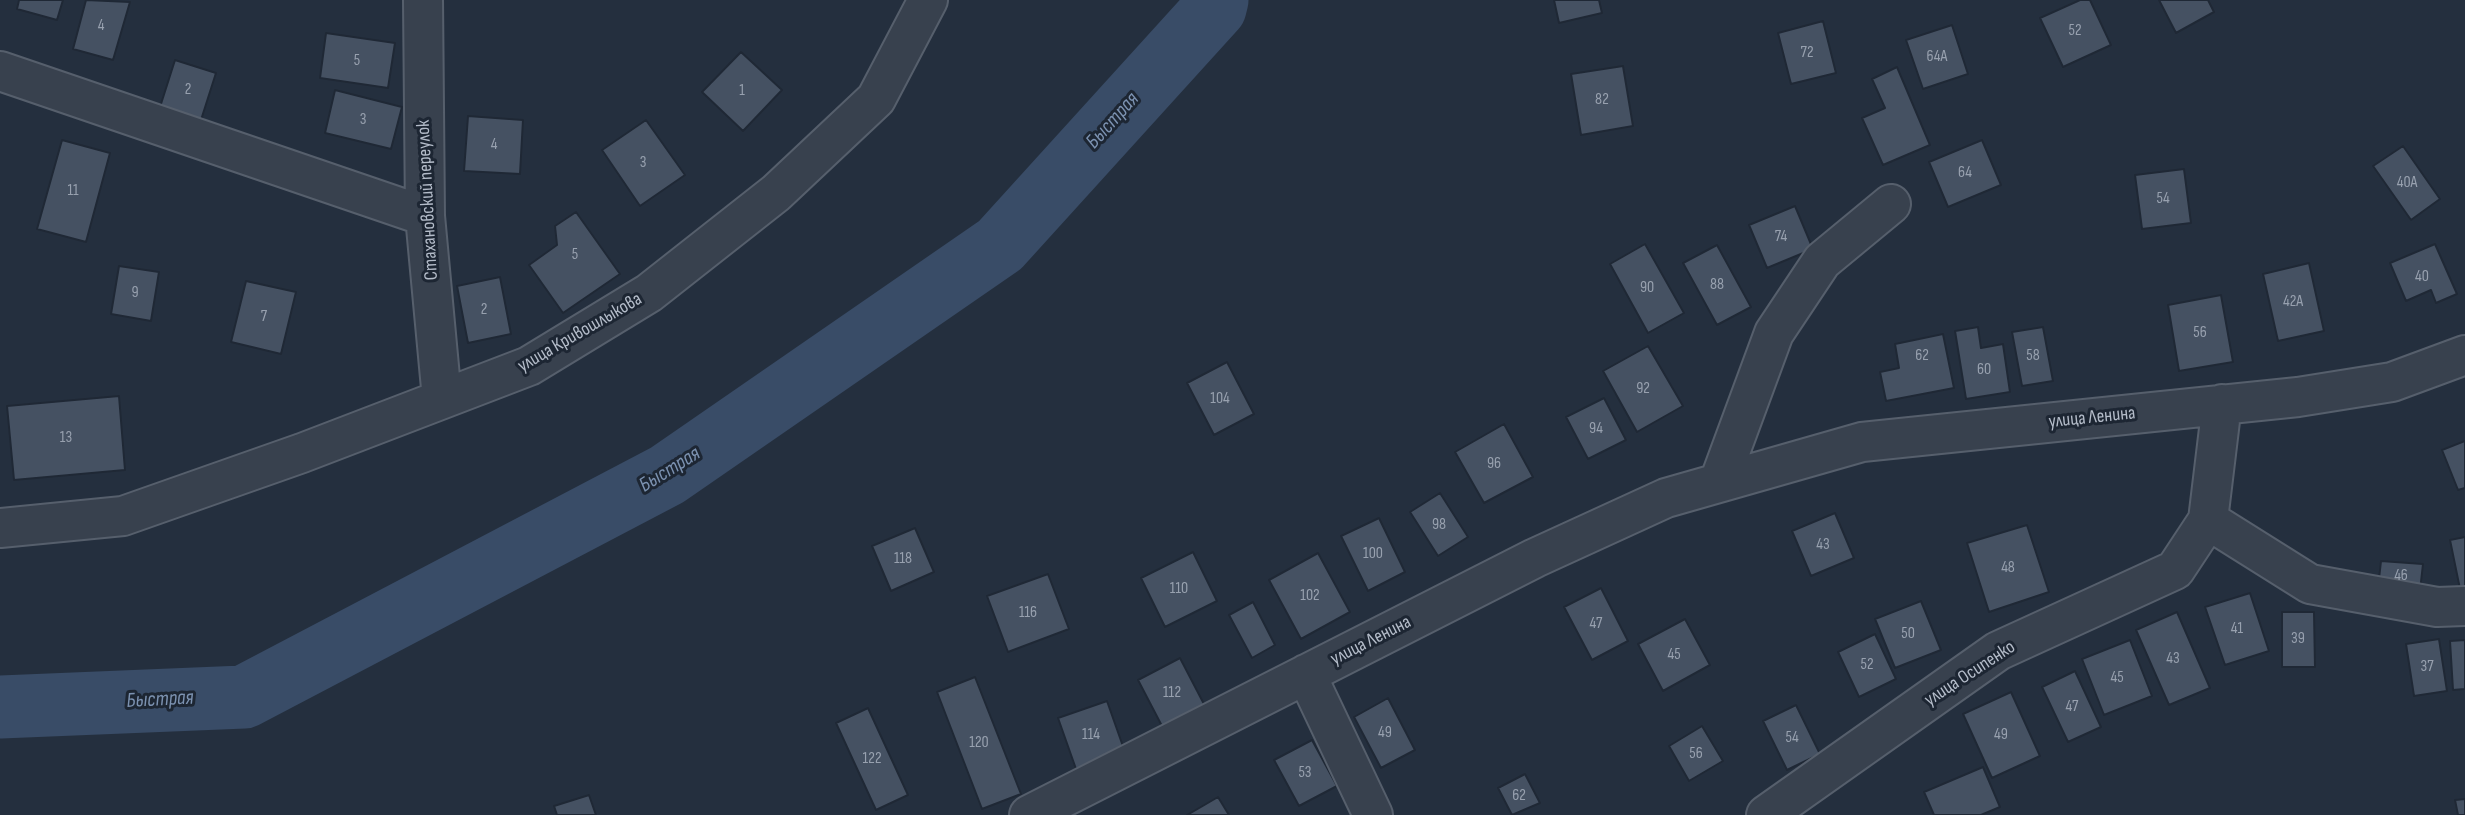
<!DOCTYPE html>
<meta charset="utf-8">
<style>
body{margin:0}
canvas{display:block;background:#242f3e}
</style>
<canvas width="2465" height="815"></canvas>
<script>
const c = document.querySelector('canvas').getContext('2d');
c.lineJoin = 'round';
function stroke(path, color, width, dash) { c.strokeStyle = color; c.lineWidth = width; c.lineCap = dash ? 'butt' : 'round'; c.setLineDash(dash || []); c.stroke(path); }
function fillPath(path, color) { c.fillStyle = color; c.fill(path, 'evenodd'); }
function write(font, color, halo, rows, align = 'center') {
  c.font = font + ' "Sofia Sans Condensed",sans-serif'; c.lineWidth = 6; c.setLineDash([]); c.textBaseline = 'middle'; c.strokeStyle = halo; c.fillStyle = color; for (const [text, x, y, turn = 0] of rows) {
    c.save(); c.translate(x, y); c.rotate((+turn || 0) * Math.PI / 180); c.textAlign = isNaN(turn) ? turn : align; if (halo) c.strokeText(text, 0, 0); c.fillText(text, 0, 0); c.restore();
  }
}
stroke(new Path2D(`
 M0,707l244,-10 423,-222 333,-230 215,-237 2,-8`), '#394c67', 63);
const building = new Path2D(`
 M19,0h44l-6,20 -40,-11z
 M86,0l44,2 -17,58 -40,-11z
 M1554,0h45l3,13 -43,10z
 M2080,0h10l21,45 -48,22 -23,-49z
 M2159,0h49l6,12 -38,21z
 M1823,21l13,52 -45,11 -13,-51z
 M1952,25l16,49 -45,15 -17,-49z
 M326,33l69,10 -7,45 -68,-10z
 M741,52l41,38 -39,41 -41,-39z
 M175,60l41,13 -15,47 -41,-13z
 M1623,66l10,60 -52,9 -10,-61z
 M1897,67l33,78 -47,20 -21,-47 23,-10 -13,-29z
 M335,90l67,17 -11,42 -66,-16z
 M468,116l55,4 -3,54 -56,-3z
 M646,120l39,55 -45,31 -38,-56z
 M62,140l48,13 -24,89 -49,-13z
 M1982,140l19,45 -53,22 -19,-45z
 M2403,146l37,53 -29,21 -38,-54z
 M2184,169l7,54 -49,6 -7,-54z
 M1795,206l18,43 -46,19 -18,-43z
 M576,212l44,62 -57,39 -34,-48 28,-20 -2,-19z
 M1645,244l39,69 -36,20 -38,-69z
 M2435,244l22,50 -21,9 -5,-13 -25,11 -16,-38z
 M1717,245l34,62 -34,18 -34,-62z
 M2309,263l15,68 -46,10 -15,-67z
 M119,266l40,6 -8,49 -40,-7z
 M500,277l11,57 -43,9 -11,-57z
 M246,281l50,11 -15,62 -50,-12z
 M2221,295l12,67 -54,9 -11,-66z
 M1978,327l3,21 22,-4 7,48 -44,7 -11,-68z
 M2043,327l10,54 -31,5 -10,-54z
 M1943,334l11,54 -68,13 -6,-29 19,-4 -4,-24z
 M1648,346l35,60 -46,26 -34,-61z
 M1227,362l27,52 -40,21 -27,-52z
 M119,396l6,74 -111,10 -7,-74z
 M1604,398l22,42 -38,19 -22,-42z
 M1504,424l29,53 -49,26 -29,-51z
 M2465,441v47l-7,2 -16,-40z
 M1440,493l28,44 -30,19 -28,-44z
 M1835,513l19,45 -43,18 -19,-45z
 M1379,518l26,54 -37,19 -27,-55z
 M2027,525l22,67 -60,20 -22,-69z
 M915,528l19,44 -43,19 -19,-45z
 M2465,537v51l-5,1 -10,-49z
 M1193,552l24,49 -52,26 -24,-49z
 M1318,553l32,59 -49,27 -32,-59z
 M2381,561l42,3 -3,27 -42,-3z
 M1048,574l21,55 -61,23 -21,-56z
 M1601,588l27,53 -36,19 -28,-53z
 M2250,593l19,58 -44,14 -20,-58z
 M1921,601l20,49 -46,18 -20,-49z
 M1253,602l22,43 -23,13 -23,-43z
 M2177,612l33,76 -41,17 -33,-75z
 M2282,612h32l1,55h-33z
 M1685,619l25,46 -47,26 -25,-47z
 M1875,634l21,45 -37,18 -21,-45z
 M2439,639l8,52 -33,5 -8,-52z
 M2130,640l22,56 -48,19 -22,-56z
 M2465,640v49l-12,1 -3,-49z
 M1180,658l25,48 -42,22 -25,-48z
 M2075,671l26,56 -33,15 -26,-55z
 M975,677l46,117 -39,15 -45,-117z
 M2011,692l29,64 -48,22 -29,-64z
 M1388,698l27,52 -34,18 -27,-51z
 M1107,701l18,51 -49,17 -18,-51z
 M1796,705l24,49 -33,16 -24,-49z
 M868,708l40,87 -32,15 -40,-87z
 M1702,726l21,35 -34,20 -20,-35z
 M1312,740l25,46 -38,20 -25,-46z
 M1983,767l17,40 -19,8h-47l-10,-23z
 M1525,774l15,29 -28,12 -14,-27z
 M589,795l7,20h-39l-3,-9z
 M1218,797l11,18h-42z
 M2465,799v16h-7l-3,-15z`);
fillPath(building, '#455162');
stroke(building, '#1f2835', 2);
const minor = new Path2D(`
 M423,0l2,216 17,183
 M0,71l425,145
 M1719,482l55,-149 48,-72 69,-57
 M2208,520l102,64 127,23 28,-1
 M0,528l123,-12 179,-63 227,-87 120,-73 127,-100 100,-94 52,-99
 M1306,674l67,141
 M1029,815l506,-257 131,-60 196,-56 436,-45 94,-15 73,-27
 M1766,815l232,-164 177,-81 33,-50 14,-116`);
stroke(minor, '#565f6c', 42);
stroke(minor, '#38414e', 38);
write('16px', '#98a1af', null, [
 ["4",101,26],
 ["52",2075,31],
 ["72",1807,53],
 ["64А",1937,57],
 ["5",357,61],
 ["2",188,90],
 ["1",742,91],
 ["82",1602,100],
 ["3",363,120],
 ["4",494,145],
 ["3",643,163],
 ["64",1965,173],
 ["40А",2407,183],
 ["11",73,191],
 ["54",2163,199],
 ["74",1781,237],
 ["5",575,255],
 ["40",2422,277],
 ["88",1717,285],
 ["90",1647,288],
 ["9",135,293],
 ["42А",2293,302],
 ["2",484,310],
 ["7",264,317],
 ["56",2200,333],
 ["62",1922,356],
 ["58",2033,356],
 ["60",1984,370],
 ["92",1643,389],
 ["104",1220,399],
 ["94",1596,429],
 ["13",66,438],
 ["96",1494,464],
 ["98",1439,525],
 ["43",1823,545],
 ["100",1373,554],
 ["118",903,559],
 ["48",2008,568],
 ["46",2401,576],
 ["110",1179,589],
 ["102",1310,596],
 ["116",1028,613],
 ["47",1596,624],
 ["41",2237,629],
 ["50",1908,634],
 ["39",2298,639],
 ["45",1674,655],
 ["43",2173,659],
 ["52",1867,665],
 ["37",2427,667],
 ["45",2117,678],
 ["112",1172,693],
 ["47",2072,707],
 ["49",1385,733],
 ["114",1091,735],
 ["49",2001,735],
 ["54",1792,738],
 ["120",979,743],
 ["56",1696,754],
 ["122",872,759],
 ["53",1305,773],
 ["62",1519,796]
]);
write('19px', '#b4bcc9', '#1d2633', [
 ["Стахановский переулок",428,200,-93],
 ["улица Кривошлыкова",580,333,-30],
 ["улица Ленина",2092,418,-6],
 ["улица Ленина",1371,641,-27],
 ["улица Осипенко",1970,674,-33]
]);
write('italic 21px', '#7c92b1', '#1d2633', [
 ["Быстрая",1113,121,-48],
 ["Быстрая",670,470,-32],
 ["Быстрая",160,700,-3]
]);
</script>
